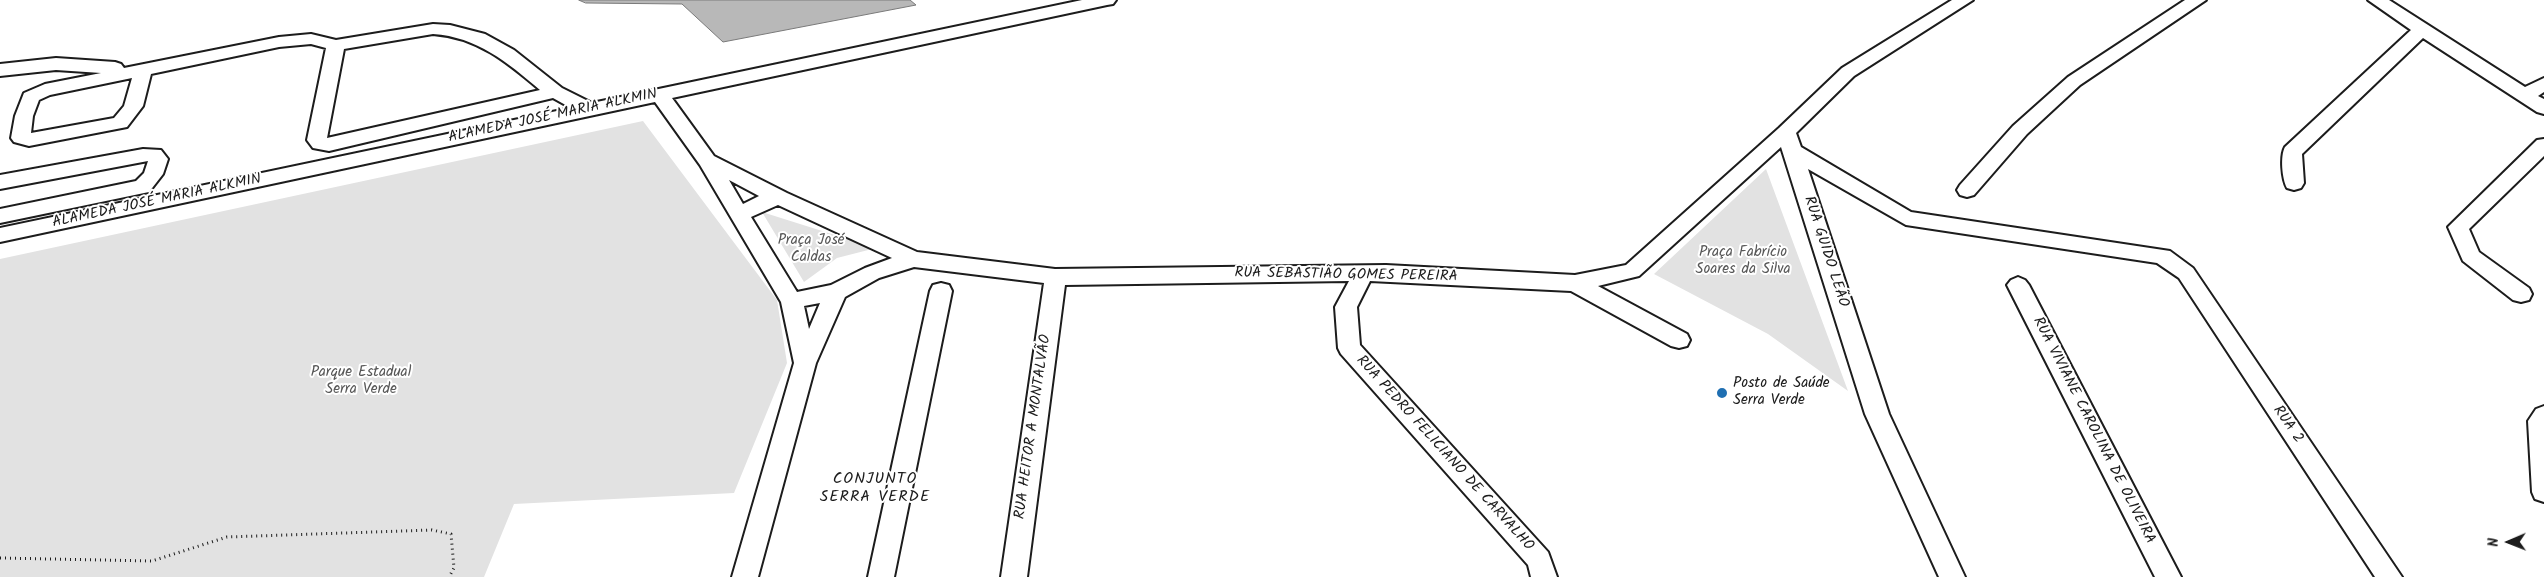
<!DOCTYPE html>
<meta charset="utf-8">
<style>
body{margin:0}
#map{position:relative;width:2544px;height:577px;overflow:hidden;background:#fff;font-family:Kalam,sans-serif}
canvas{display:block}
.north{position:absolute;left:2484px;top:517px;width:50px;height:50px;-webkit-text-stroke:4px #fff;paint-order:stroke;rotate:269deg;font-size:14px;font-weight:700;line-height:20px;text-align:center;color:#1c1c1c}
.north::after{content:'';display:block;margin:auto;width:18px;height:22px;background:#1c1c1c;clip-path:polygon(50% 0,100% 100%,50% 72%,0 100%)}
</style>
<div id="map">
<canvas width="2544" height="577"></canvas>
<div class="north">N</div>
</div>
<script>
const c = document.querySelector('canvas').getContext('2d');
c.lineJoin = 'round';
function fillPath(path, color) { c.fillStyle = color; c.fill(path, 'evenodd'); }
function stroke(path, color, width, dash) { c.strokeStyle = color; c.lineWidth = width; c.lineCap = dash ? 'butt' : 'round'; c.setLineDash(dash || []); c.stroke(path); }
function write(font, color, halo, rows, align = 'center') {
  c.font = font + ' Kalam,sans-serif'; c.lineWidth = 4; c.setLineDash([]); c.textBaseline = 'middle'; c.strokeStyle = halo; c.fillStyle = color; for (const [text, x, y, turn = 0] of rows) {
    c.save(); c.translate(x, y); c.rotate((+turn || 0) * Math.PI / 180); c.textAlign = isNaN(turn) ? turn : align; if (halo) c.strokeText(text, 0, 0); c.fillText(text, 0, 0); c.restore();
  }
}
fillPath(new Path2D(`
 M643,121l134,179 10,63 -53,130 -220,11 -30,73h-484v-318z
 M1766,169l82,222 -80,-57 -114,-60z
 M762,212l114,36 -39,10 -33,24z`), '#e2e2e2');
const water = new Path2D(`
 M579,0h331l6,5 -193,37 -41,-38 -96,-1z`);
fillPath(water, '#b8b8b8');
stroke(water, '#7a7a7a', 1);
const minor = new Path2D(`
 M1082,0h34l-3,4 -6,1 -435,93 42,58 73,37 130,59 138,17 331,-4 189,10 51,-10 153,-137 63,-60 110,-68h21l-119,76 -58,57 5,14 110,65 259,39 23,17 209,309h-27l-196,-299 -22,-15 -251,-38 -98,-56 81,245 76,163h-26l-74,-163 -84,-267 -142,129 -41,10 89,48 3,6 -3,6 -8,2 -8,-2 -100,-55 -201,-10 -13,26 3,38 188,207 9,25h-26l-3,-12 -187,-211 -3,-6 -3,-41 14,-26 -284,4 -38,292h-26l43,-294 -130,-16 -35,11 -34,19 -29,66 -58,214h-26l62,-214 -13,-61 -81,-137 -45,-63 -655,140v-14l571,-120 -18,-10 -224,53 -16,-3 -6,-8 19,-92 -15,-4 -32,3 -128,27 -8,32 -16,21 -98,19 -15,-4 -3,-4 4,-22 9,-23 21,-9 56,-11 -45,-3 -56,6v-12l56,-6 59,4 6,2 3,4 155,-31 32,-3 25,6 97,-16 17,1 35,9 29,16 48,38 30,15zM433,34c44,3 74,28 107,56l-213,48 17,-89zM132,78l-8,28 -10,12 -83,15 2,-17 6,-16 11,-5zM729,180l30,16 -16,8zM778,205l114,53 -27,10 -34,17 -34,7 -46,-75zM820,303l-11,26 -5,-23z
 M2185,0h21l-126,85 -53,49 -53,61 -7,2 -7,-2 -3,-5 3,-5 53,-59 55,-49z
 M2368,0h21l136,87 19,-9v14l-6,4 6,3v15l-7,-2 -114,-74 -121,116 2,29 -3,5 -7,2 -7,-2c-5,-9 -7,-32 -2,-41l126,-117z
 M2544,139v17l-75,73 10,23 50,36 3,6 -3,6 -8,2 -8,-2 -50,-39 -15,-34 89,-87z
 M143,149l18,1 7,9 -5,15 -14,18 -149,31v-14l136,-28 8,-8 4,-12 -148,28v-14z
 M2018,277l7,3 4,5 152,292h-26l-148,-292 4,-5z
 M941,283l8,2 3,6 -58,286h-26l62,-286 3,-6z
 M2544,406v96l-9,-3 -3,-7 -4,-71 8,-12z`);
stroke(minor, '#1c1c1c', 4);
stroke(new Path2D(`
 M0,558l152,3 75,-24 205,-7 19,4 3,34 -5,9`), '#1c1c1c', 3, [1, 4]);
fillPath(minor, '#fff');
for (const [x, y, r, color] of [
 [1722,393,6,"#1f6fb2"]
]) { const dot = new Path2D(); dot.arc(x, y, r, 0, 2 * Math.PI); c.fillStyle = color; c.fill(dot); stroke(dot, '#fff', 2); }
write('15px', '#1c1c1c', '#fff', [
 ["ALAMEDA JOSÉ MARIA ALKMIN",553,117,-12],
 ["ALAMEDA JOSÉ MARIA ALKMIN",157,202,-12],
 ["RUA GUIDO LEÃO",1825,252,72],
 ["RUA SEBASTIÃO GOMES PEREIRA",1346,276,1],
 ["RUA 2",2287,425,56],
 ["RUA HEITOR A MONTALVÃO",1034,427,-82],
 ["RUA VIVIANE CAROLINA DE OLIVEIRA",2093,431,63],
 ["RUA PEDRO FELICIANO DE CARVALHO",1444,454,48]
]);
write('15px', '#575757', '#fff', [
 ["Praça José",811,241],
 ["Caldas",811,258],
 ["Praça Fabrício",1743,253],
 ["Soares da Silva",1743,270],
 ["Parque Estadual",361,373],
 ["Serra Verde",361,390]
]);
write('15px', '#1c1c1c', '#fff', [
 ["Posto de Saúde",1733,384],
 ["Serra Verde",1733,401]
], 'left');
c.letterSpacing = '1px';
write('16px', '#1c1c1c', '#fff', [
 ["CONJUNTO",875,480],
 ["SERRA VERDE",875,498]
]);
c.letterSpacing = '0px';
</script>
